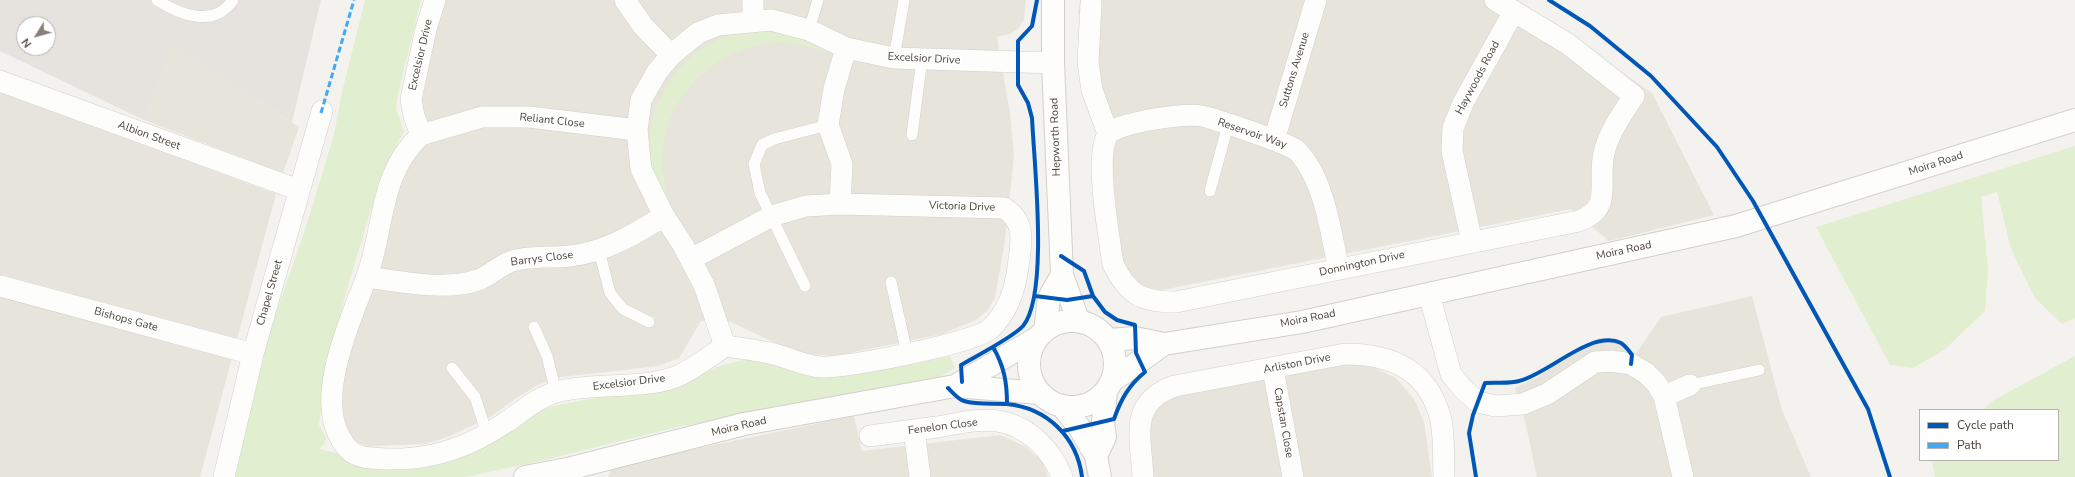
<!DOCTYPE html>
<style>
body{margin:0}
#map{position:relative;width:2075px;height:477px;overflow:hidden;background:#f4f2ee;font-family:"Nunito Sans",sans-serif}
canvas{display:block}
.legend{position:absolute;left:1919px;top:409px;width:140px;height:52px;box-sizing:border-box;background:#fff;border:1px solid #b7b4b0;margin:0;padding:5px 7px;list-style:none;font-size:12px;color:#4b4439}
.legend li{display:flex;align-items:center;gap:8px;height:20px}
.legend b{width:20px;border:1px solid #b7b4b0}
.north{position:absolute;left:16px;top:16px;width:40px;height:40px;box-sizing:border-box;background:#fff;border:1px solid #b7b4b0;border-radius:50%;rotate:233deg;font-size:11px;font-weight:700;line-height:16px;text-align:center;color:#4b4439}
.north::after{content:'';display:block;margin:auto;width:14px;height:18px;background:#868178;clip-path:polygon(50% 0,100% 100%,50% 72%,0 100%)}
</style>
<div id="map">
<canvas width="2075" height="477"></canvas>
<ul class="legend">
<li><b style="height:5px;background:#0057b8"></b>Cycle path</li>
<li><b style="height:5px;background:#3fa9f5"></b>Path</li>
</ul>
<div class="north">N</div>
</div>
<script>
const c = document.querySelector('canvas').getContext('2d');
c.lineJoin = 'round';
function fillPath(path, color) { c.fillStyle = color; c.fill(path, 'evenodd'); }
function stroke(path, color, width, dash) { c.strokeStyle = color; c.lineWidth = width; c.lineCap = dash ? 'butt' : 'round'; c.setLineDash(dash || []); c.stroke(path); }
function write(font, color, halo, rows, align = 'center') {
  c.font = font + ' "Nunito Sans",sans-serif'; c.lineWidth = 3.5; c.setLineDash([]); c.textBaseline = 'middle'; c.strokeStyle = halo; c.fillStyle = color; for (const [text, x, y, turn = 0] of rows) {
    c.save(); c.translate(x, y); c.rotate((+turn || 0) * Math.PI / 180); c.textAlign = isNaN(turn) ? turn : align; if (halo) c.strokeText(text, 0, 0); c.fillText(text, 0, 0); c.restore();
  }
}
fillPath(new Path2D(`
 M429,0h597l-2,19 -5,9 -9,6 -13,3 13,76 4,42 -9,85 -10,58 -8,13 -11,9 -34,14 -107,22 -28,-2 -32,-11 -44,-21 -30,-1 -22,37 -21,8 -97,11 -23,8 -23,14 -25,18 -40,19 -24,8 -57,2 -15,-4 -10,-11 -4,-61 36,-129 38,-93 -1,-54z
 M1080,0h438l134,93 62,122 -105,26 -38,-32 -414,82 -15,-3 -21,-21 -10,-113 -13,-75 -5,-63 -15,-2z
 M173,42l126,85 -16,46 -139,-53z
 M0,92l276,102 -76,283h-200z
 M1752,296l30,114 29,67h-274l-12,-56 -10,-33 21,-10 62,-40 21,1 17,15 25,-37z
 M1348,364l25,3 23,11 18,21 10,23 8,55h-285l3,-64 17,-15z
 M854,416l8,35 138,-16 26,12 17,16 5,14h-440l5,-11z`), '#e7e4dc');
fillPath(new Path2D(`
 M0,0h321l-29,122 -119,-79 -29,77 -144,-69zM24,24h24v24h-24z`), '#e6e2de');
fillPath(new Path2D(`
 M365,0h56l-23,94 -2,15 8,22 -22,43 -33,108 -22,82 -8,61 7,12 -2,7 -5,5 68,16 157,-57 59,-12 62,-6 55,-24 35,-9 43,17 40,3 112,-21 5,12 -23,14 -127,24 -124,20 -136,34 -80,17h-234l14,-43 25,-104 33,-94 31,-101 8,-43z
 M758,30l31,5 38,14 1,4c-16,-6 -32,-10 -50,-10 -57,2 -109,48 -115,106 -3,26 5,50 13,74 -10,-22 -23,-44 -26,-68 -5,-44 23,-94 63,-113 14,-7 29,-10 45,-12z
 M2075,146v172l-13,6 -27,-26 -24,-49 -14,-57 -16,5 7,72 -3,42 -41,39 -31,18 -23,-3 -74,-138z
 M2075,356v121h-140l-3,-17h126v-50h-75l11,-10z`), '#e1eecf');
const service = new Path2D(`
 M157,0c22,14 57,29 76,0
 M809,30l9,-30
 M894,58l10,-58
 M912,135l10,-76
 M1210,191l18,-66
 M599,250l11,43 13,16 26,13
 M891,282l16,71
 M805,286l-45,-93 -6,-29 8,-19 12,-6 54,-14
 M534,327l13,29 9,36
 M452,368l23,29 12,37
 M1690,385l69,-15`);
const minor = new Path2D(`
 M435,0l-9,29 -15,70 3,17 7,19c-43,39 -36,94 -55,144 -16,41 -51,119 -25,160 3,5 7,11 12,14 10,6 22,5 33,6 29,1 56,-4 83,-16 13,-6 25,-13 36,-20 17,-11 31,-25 51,-31 37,-10 88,-2 122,-16 17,-8 32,-20 47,-30l-21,-61 -21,-40 -19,-29 -23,-47 -4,-39 4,-30 16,-28 14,-17 27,-22 20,-8 53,-5 38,10 37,18 48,10 159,5
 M625,0l18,26 28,29
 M753,0v22
 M1091,4l-3,59 4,27 16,44c-14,22 1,102 5,130 15,31 29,38 63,38l403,-81c35,-13 18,-39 25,-68 5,-21 18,-39 30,-57l-66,-52 -73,-44
 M0,81l299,109
 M1108,134c12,-12 76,-21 94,-18 13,3 85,27 94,34 4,3 7,8 10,12 20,29 25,73 33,107
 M421,135l61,-18h47l108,13
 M1274,140l42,-140
 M840,204l2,-40 -14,-39 6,-36 12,-41
 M1472,242l-20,-91 1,-23 10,-25 51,-92
 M691,259l81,-43 34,-10 34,-2 164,4c23,14 17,36 14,59 -3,24 -10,45 -28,62 -16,14 -147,40 -170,38 -18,-2 -33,-10 -50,-14 -14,-3 -30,-5 -45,-7
 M367,277c33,5 80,14 111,3 14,-5 23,-17 38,-20 18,-4 36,-2 54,-4 36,-4 65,-22 94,-40
 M0,286l253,68
 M1429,294l22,80 12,15 15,13 17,4 28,-2 24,-10 48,-32 16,-1 20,3 15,9 10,10 8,13 19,81
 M1273,369l20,108
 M1664,396l26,-11
 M914,430l6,47
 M870,436c23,-3 45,-6 67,-9 20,-3 41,-9 61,-6 30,5 54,29 64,56
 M224,477l29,-123 69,-243
 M1143,477c-2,-40 -15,-75 32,-91l170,-32c44,0 80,14 94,59 6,17 4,45 5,64`);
const tertiary = new Path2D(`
 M1053,0v63l9,212 16,45
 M1029 364a43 43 0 1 1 86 0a43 43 0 1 1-86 0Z
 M1045,330l4,-32 13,-23
 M1109,340l26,-2 29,6 138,-22 434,-96 339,-106
 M1112,381l52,-37
 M955,386l82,-48
 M1062,406l17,21 17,29 4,21
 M1096,456l9,-19 -2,-15 3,-31
 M525,477l47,-9 172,-44 211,-38 85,7`);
stroke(service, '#d2d0cb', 12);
stroke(minor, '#d2d0cb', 22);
stroke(tertiary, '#d2d0cb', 24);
stroke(service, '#fdfdfc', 11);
stroke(minor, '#fdfdfc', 21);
stroke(tertiary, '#fdfdfc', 22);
stroke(new Path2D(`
 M321,113l33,-113`), '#3fa9f5', 3, [6, 3]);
stroke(new Path2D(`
 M1549,0l41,26 61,50 66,71 36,54 115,208 22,68
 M1061,256l23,15 9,25 12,16 12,8 18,5 1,28 9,19c-16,13 -24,27 -31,47l-51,12
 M1035,296l32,4 26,-4
 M993,347c11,19 14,35 14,57
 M962,382l-1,-17c15,-9 51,-27 62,-39 26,-31 11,-164 9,-208l-4,-15 -10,-18v-44l14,-15 5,-26
 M948,388c4,4 11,12 16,13 13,4 30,2 43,3 40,4 70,33 75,73
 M1476,477l-7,-44 4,-18 12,-32c11,-1 24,1 34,-2 30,-7 72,-52 102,-38 4,2 8,8 11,12l-1,9`), '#0057b8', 4);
write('11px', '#4b4439', '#fff', [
 ["Excelsior Drive",421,55,-77],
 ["Excelsior Drive",924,59,3],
 ["Suttons Avenue",1295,70,-73],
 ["Haywoods Road",1478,78,-62],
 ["Reliant Close",552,121,6],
 ["Reservoir Way",1252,134,19],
 ["Albion Street",149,136,20],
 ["Hepworth Road",1056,137,-92],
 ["Moira Road",1936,164,-18],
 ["Victoria Drive",962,207,2],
 ["Moira Road",1624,251,-12],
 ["Barrys Close",542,259,-7],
 ["Donnington Drive",1362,264,-12],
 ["Chapel Street",270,293,-74],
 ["Moira Road",1308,319,-11],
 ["Bishops Gate",126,320,15],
 ["Arliston Drive",1297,364,-11],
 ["Excelsior Drive",629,383,-7],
 ["Capstan Close",1283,423,80],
 ["Moira Road",739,427,-13],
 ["Fenelon Close",943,427,-7]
]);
</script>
